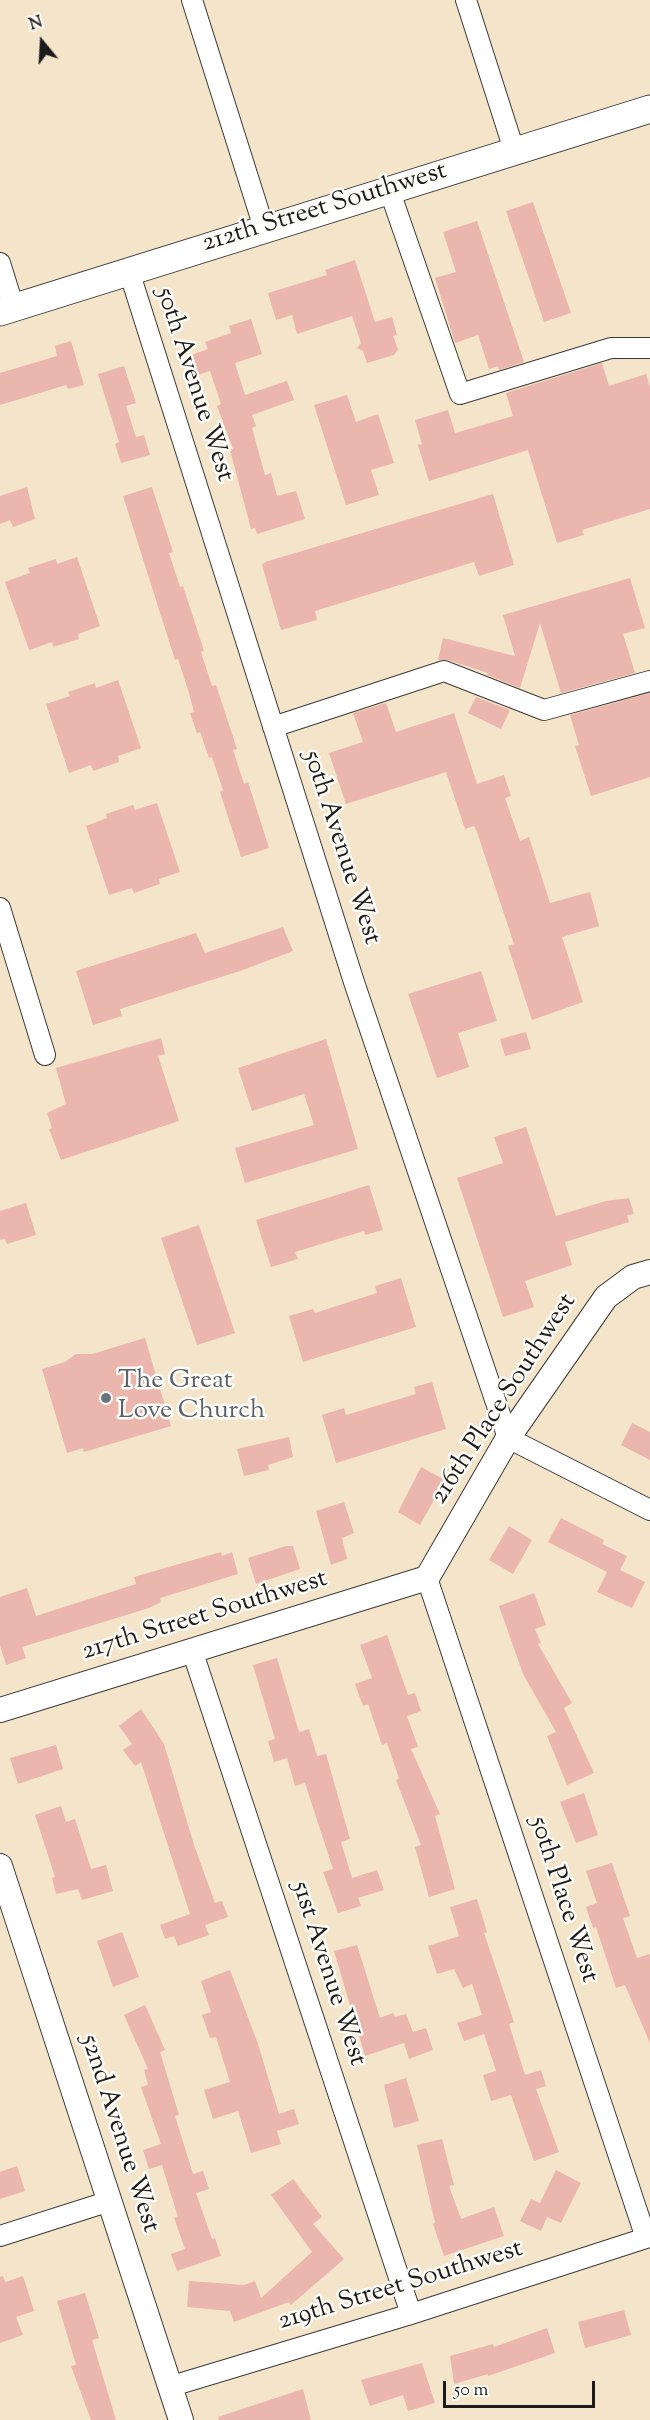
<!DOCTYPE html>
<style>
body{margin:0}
#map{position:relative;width:650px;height:2420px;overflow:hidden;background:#f4e4ca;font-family:"Sorts Mill Goudy",serif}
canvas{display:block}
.north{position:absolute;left:12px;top:12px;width:60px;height:60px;-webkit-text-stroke:4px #fdfcf7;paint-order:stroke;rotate:342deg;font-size:16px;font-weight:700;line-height:24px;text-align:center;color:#1c1c1c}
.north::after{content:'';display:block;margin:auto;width:21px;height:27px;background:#1c1c1c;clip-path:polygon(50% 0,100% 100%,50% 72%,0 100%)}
.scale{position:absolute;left:443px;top:2381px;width:152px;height:27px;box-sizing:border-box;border:3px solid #1c1c1c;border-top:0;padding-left:8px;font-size:18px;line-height:21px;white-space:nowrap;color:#1c1c1c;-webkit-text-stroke:4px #fdfcf7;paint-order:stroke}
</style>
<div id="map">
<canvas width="650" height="2420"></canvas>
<div class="north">N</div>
<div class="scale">50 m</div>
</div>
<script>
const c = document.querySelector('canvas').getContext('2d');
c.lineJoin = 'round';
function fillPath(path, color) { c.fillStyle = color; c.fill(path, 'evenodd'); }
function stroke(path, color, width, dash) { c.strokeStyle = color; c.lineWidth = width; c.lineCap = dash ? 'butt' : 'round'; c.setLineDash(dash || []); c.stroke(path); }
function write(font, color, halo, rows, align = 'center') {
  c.font = font + ' "Sorts Mill Goudy",serif'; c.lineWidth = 5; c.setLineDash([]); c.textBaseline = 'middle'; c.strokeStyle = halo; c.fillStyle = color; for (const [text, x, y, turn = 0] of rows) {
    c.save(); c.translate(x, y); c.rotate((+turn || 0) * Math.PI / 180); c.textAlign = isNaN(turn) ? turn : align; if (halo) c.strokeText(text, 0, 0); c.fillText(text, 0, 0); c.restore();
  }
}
fillPath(new Path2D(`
 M533,202l38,111 -27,9 -38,-111z
 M477,221l47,141 -25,8 -1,-4 -9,3 -11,-34 -23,8 -20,-65 21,-6 -13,-40z
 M355,260l20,62 17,-5 5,18 -4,1 5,13 -4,6 -27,8 -4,-12 -6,-3 4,-5 -9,-27 -55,18 -5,-19 -16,5 -8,-27 59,-18 -2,-5z
 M251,319l11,35 -27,9 10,32 42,-14 7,19 -42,15 4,11 -4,2 13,47 6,-2 6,23 19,-5 9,28 -48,15 -2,-6 -4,1 -21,-79 3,-1 -16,-43 4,-2 -11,-33 -12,4 -7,-20 17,-6 -3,-7 26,-9 -2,-7z
 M71,341l13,44 -16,4 -2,-4 -66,20v-32l57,-17 -2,-10z
 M602,363l7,23 37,-12 4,13v122l-68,21 2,5 -27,8 -29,-93 -99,31 -11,-36 4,-1 -7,-24 33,-10 7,23 28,-8 30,-9 -7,-23z
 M124,366l12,37 -10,3 10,31 8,-2 6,20 -29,8 -6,-19 4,-2 -21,-68z
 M347,395l9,27 22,-8 16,49 -23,7 8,25 -33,10 -32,-100z
 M27,487l8,32 -22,8 -3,-7 -10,4v-28z
 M152,487l21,65 -4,1 11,34 3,-1 21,65 -3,1 11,34 4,-1 21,64 -4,1 11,34 4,-2 21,66 -28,9 -21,-65 3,-2 -11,-33 -3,1 -9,-26 -3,1 -7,-20 4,-1 -5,-19 -11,-34 -3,1 -52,-164z
 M493,494l21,71 -35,11 -5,-14 -159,49 2,9 -36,10 -19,-65 3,-3z
 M77,557l23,69 -22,8 1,5 -26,8 -1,-5 -23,8 -24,-68 25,-9 -2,-5 28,-9 1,5z
 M630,578l15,50 -22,6 12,39 -74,20 -21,-70 -20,65 -33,-13 1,-2 -40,-13h-10l5,-22 72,18 -12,-41z
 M118,680l23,68 -23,8 1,6 -26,9 -2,-6 -22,8 -23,-69 24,-8 -2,-4 27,-9 1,5z
 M650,693v84l-59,19 -16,-50 4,-1 -9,-30z
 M476,697l34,13 -9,19 -33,-16z
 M386,703l10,29 58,-19 23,71 27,-9 7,21 -6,2 15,43 9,-4 21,66 40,-11 9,34 -37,11 21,65 -51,18 -24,-74 6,-2 -37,-112 -3,-6 -9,3 -19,-57 -100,32 -17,-51 34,-11 -10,-29z
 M157,803l23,69 -21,7 1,5 -26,9 -2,-5 -23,7 -23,-69 21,-8 -1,-4 27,-9 2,5z
 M283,927l10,24 -50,19 -123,39 2,7 -29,9 -17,-54 120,-38 9,20z
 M481,971l16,50 -39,12 11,34 -32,11 -29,-84z
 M526,1032l5,17 -26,7 -5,-17z
 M161,1038l4,16 -7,2 21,65 -118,39 -12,-31 3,-1 -5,-15 19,-9 -10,-36z
 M326,1039l32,110 -113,34 -10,-35 79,-23 -10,-31 -52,17 -14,-43z
 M526,1127l30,89 50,-15 23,-3 5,16 -7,1 2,7 -64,20 7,23 -47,16 9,26 -31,10 -46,-139 46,-15 -9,-26z
 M369,1185l14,45 -18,5 -1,-4 -69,21 3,7 -27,8 -15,-47z
 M26,1203l10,32 -29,9 -2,-5 -5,1v-29z
 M199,1225l36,108 -38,12 -36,-107z
 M401,1278l15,49 -113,35 -14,-46 24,-7 2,4 62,-20 -2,-7z
 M145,1338l26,88 -87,26 -1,-4 -16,5 -25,-84 23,-7 11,-8h16z
 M432,1382l14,47 -110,34 -14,-48 22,-7 2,7 70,-21 -2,-7z
 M632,1423l18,9v28l-29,-15z
 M289,1437l4,20 -25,8 1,5 -25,6 -7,-27z
 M421,1467l24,13 -25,45 -22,-13z
 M344,1502l10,31 -12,5 5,21 -16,6 -15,-54z
 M561,1518l43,22 -2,4 25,12 -7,14 25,12 -13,26 -35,-16 10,-20 -59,-30z
 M509,1526l23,14 -19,34 -24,-14z
 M286,1546h7l7,23 -44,15 -8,-26z
 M221,1552l1,4 10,-4 6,22 -78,24 1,4 -12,6 -127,39 4,11 -20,7 -6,-20v-48l27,-9 9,28 100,-32 -2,-7z
 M534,1593l12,32 -11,4 6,14 -3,1 34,59 -8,5 30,65 -27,12 -20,-49 9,-4 -33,-58 -24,-68z
 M387,1635l21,60 7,-2 6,18 -14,5 11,31 -7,2 29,65 -5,2 20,73 -26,8 -14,-50 6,-2 -25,-65 3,-2 -12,-35 -5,2 -14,-41 -5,2 -8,-22 17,-6 -12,-33z
 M277,1658l22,74 10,-3 8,27 9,-2 24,85 -9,3 11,36 25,-8 7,20 -26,8 3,8 -23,7 -15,-41 10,-3 -28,-86 -10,3 -8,-28 -13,4 -6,-21 7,-2 -22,-74z
 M141,1709l23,35 30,101 21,58 7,-2 6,16 -23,8 4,10 -31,11 -4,-10 -9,3 -5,-14 30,-11 -49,-152 -6,4 -12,-16 9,-6 -13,-18z
 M56,1745l7,24 -45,15 -8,-26z
 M584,1793l14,42 -22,8 -16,-41z
 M61,1806l5,16 9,-3 16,50 15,-4 7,26 -31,9 -4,-11 -22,5 -4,-16 3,-1 -20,-62z
 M612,1863l18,53 -7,2 14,40 13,-4v89l-25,-58 -9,3 -20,-61 -3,1 -7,-21 11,-4 -11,-32z
 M477,1899l10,33 -3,1 30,89 -5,2 16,51 16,-5 5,16 -10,3 23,63 -25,9 -23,-66 -20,6 -8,-26 13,-4 -12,-37 -20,7 -7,-18 25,-8 -10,-31 -9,4 -9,-19 -17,5 -9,-28 31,-10 -9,-29z
 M122,1932l17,45 -26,10 -16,-46z
 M357,1945l23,73 13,-5 2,4 11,-3 7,18 13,-4 7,22 -24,9 -5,-16 -39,13 -31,-105z
 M230,1970l28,74 21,70 15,-5 5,15 -22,7 4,13 -30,9 -13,-42 -25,8 -9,-29 26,-8 -14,-45 -6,1 -8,-23 9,-3 -10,-31z
 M145,2005l20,45 -5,2 19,63 -4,1 18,58 10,-3 6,18 -13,4 16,46 3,-1 6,18 -44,15 -6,-17 14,-5 -11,-31 4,-1 -16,-52 -13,4 -6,-19 18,-6 -20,-57 7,-2 -4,-15 4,-1 -24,-54z
 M406,2078l13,43 -25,7 -10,-43z
 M442,2139l12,46 -5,1 12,33 33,-12 10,29 -60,20 -11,-32 2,-1 -18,-78z
 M17,2166l8,25 -25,8v-27z
 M556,2170l25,13 -20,40 -14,-6 -6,14 -21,-10 11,-22 9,4z
 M293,2179l29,38 -9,7 31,35 -53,46 -2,-3 -55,20 -4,-11 -43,-4 2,-26 55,4 11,-4 6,17 51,-46 -41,-57z
 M3,2276l2,6 18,-6 11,35 -18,6 7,18 -23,8v-66z
 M85,2293l14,45 -7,2 24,80h-25l-20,-54 5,-1 -19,-64z
 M624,2310l7,25 -46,13 -7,-26z
 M547,2328l8,25 -67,23v-2l-34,10 -4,-28 43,-12 1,3z
 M422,2363l13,40 -27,8 -5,-16 -33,11 -9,-26z
 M303,2389l8,31h-92l-1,-3z`), '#eab6ad');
const minor = new Path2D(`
 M192,0l72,228
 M466,0l48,150
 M389,189l71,205 151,-46h39
 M0,263l14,45
 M129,271l225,711 154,456 142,72
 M273,727l171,-56 100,39 106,-29
 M0,908l45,147
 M192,1650l219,664
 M0,2236l110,-35
 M172,2386l239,-72 235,-76 -219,-660`);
const tertiary = new Path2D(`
 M0,1710l427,-132 81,-140 98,-141 27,-20 17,-5
 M0,1866l181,554`);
const secondary = new Path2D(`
 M0,312l650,-203`);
stroke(minor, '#3c3a36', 22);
stroke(tertiary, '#3c3a36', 26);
stroke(secondary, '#3c3a36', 29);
stroke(minor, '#fff', 20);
stroke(tertiary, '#fff', 24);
stroke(secondary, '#fff', 27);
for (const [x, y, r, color] of [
 [106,1398,6,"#6b7280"]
]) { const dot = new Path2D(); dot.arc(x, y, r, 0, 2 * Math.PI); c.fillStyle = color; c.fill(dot); stroke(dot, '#fdfcf7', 2); }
write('26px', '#1c1c1c', '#fdfcf7', [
 ["212th Street Southwest",325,209,-17],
 ["50th Avenue West",193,385,72],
 ["50th Avenue West",340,848,72],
 ["216th Place Southwest",505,1400,-57],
 ["217th Street Southwest",205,1617,-17],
 ["50th Place West",562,1900,72],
 ["51st Avenue West",327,1974,72],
 ["52nd Avenue West",118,2134,72],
 ["219th Street Southwest",401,2287,-17]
]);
write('26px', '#5b616d', '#fdfcf7', [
 ["The Great",118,1383],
 ["Love Church",118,1413]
], 'left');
</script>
